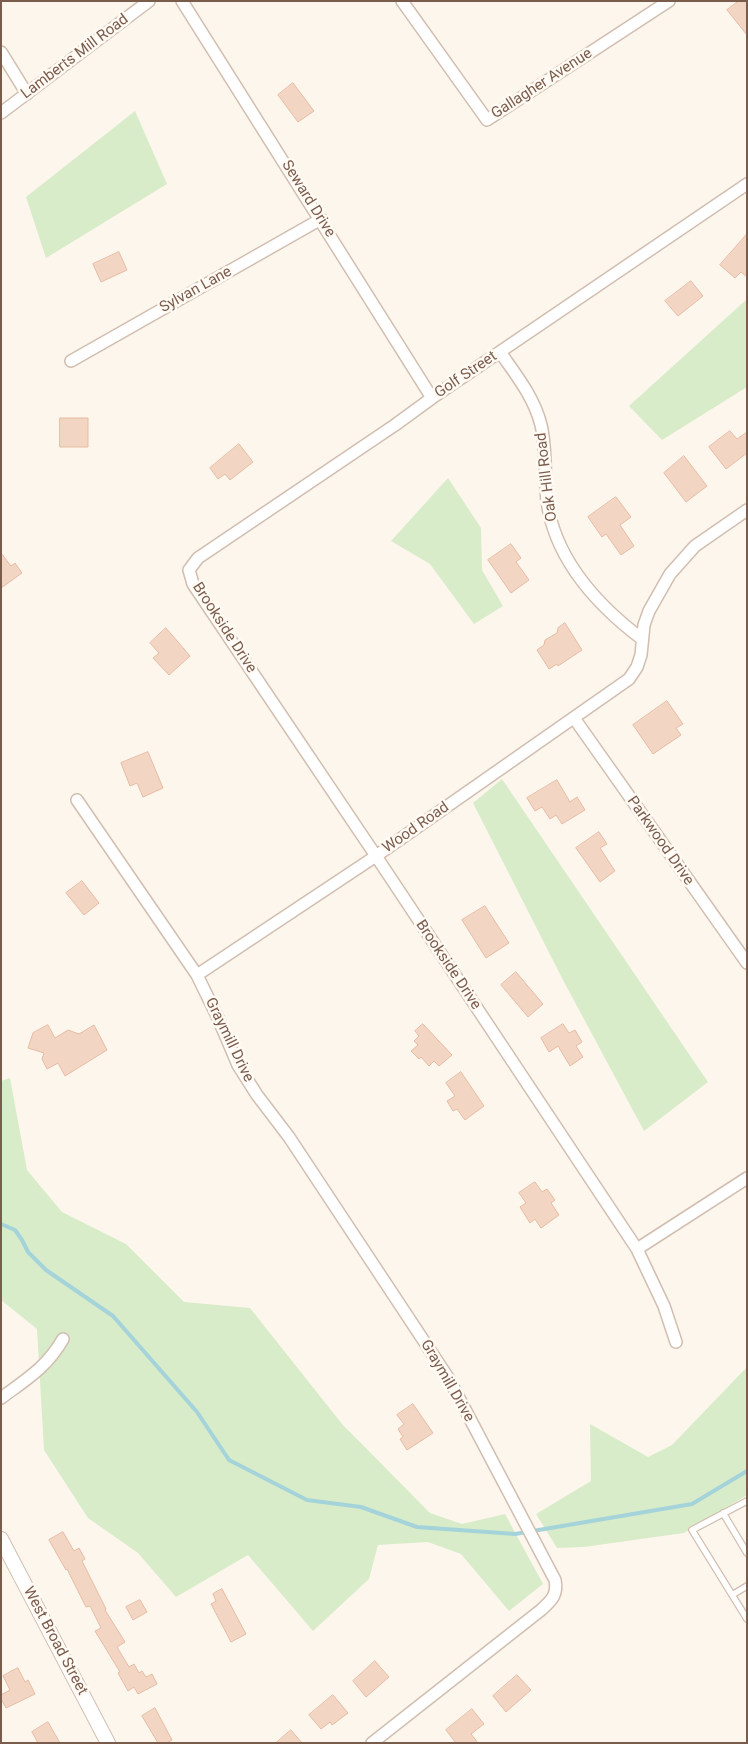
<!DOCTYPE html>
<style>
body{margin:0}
#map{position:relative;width:748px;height:1744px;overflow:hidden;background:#fdf6ec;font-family:Roboto,sans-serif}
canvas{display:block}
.frame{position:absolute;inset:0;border:2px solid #7a5c4d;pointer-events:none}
</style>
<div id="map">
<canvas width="748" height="1744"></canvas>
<div class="frame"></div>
</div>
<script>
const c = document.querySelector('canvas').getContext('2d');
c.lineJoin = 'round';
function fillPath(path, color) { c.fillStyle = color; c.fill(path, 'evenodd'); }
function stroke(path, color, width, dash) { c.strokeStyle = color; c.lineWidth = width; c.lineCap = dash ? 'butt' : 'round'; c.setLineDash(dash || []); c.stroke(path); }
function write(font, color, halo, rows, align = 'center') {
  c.font = font + ' Roboto,sans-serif'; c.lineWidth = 5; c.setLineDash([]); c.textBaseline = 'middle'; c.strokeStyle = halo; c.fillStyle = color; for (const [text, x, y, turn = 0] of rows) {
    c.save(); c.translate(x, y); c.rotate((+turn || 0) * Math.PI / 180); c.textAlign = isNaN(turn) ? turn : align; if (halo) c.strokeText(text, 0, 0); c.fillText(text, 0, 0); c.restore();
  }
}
fillPath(new Path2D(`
 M135,111l32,73 -121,74 -20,-61z
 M747,299v88l-85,53 -33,-34z
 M448,478l33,50 1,42 21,36 -29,18 -44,-60 -39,-23z
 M502,779l206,303 -64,49 -81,-151 -90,-177z
 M10,1078l17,92 35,42 64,32 58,58 66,6 92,116 88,89 32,11 43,-10 38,70 -34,27 -48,-57 -33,-12 -50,3 -9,34 -56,52 -65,-76 -72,42 -38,-44 -50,-35 -44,-68 -7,-121 -36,-29v-219z
 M747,1367v128l-63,38 -100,14 -27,1 -21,-34 55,-33 -1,-57 58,33 24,-12z`), '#d8ecc9');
stroke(new Path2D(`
 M1,1224l14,6 7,10 6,12 18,18 67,46 84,96 32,48 78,40 54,7 56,20 98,7 177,-30 55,-33`), '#a5d3da', 4);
const building = new Path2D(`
 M739,1h8v34l-20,-25z
 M293,83l21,28 -16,11 -20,-27z
 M747,234v43l-6,-5 -6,6 -15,-13z
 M119,252l8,18 -26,12 -8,-18z
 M691,281l12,15 -25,20 -13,-15z
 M60,418h28v29h-28z
 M730,431l7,8 10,-7v21l-21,16 -17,-22z
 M239,444l14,18 -23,18 -5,-6 -7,5 -8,-11z
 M684,456l23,30 -21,16 -22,-29z
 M616,497l15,20 -11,8 14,21 -13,9 -15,-21 -4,3 -14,-20z
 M511,544l10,14 -5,4 13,18 -18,13 -23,-33z
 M1,553l10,13 4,-3 7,10 -21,15z
 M565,623l17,27 -24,16 -1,-2 -8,5 -12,-19 7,-5 1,-5 12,-7 1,-5z
 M166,628l24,28 -21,19 -16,-17 6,-5 -9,-10z
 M667,701l16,23 -7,4 5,7 -28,19 -20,-29z
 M148,752l15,36 -20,9 -6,-14 -7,3 -9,-23z
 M557,780l13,22 7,-5 8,13 -23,14 -6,-9 -6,4 -8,-12 -7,4 -8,-13z
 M599,832l8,12 -7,4 15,23 -15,11 -24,-34z
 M82,881l17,22 -15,12 -18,-22z
 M485,906l24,37 -23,15 -24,-38z
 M516,972l27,32 -15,13 -27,-32z
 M423,1024l29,31 -13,11 -5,-5 -5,5 -8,-9 -2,2 -8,-8 7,-6 -4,-4 5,-5 -4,-5z
 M563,1024l6,9 6,-3 7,12 -6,4 7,11 -13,9 -12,-20 -9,6 -8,-14z
 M48,1025l7,13 13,-8 11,4 15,-9 13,25 -42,26 -7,-13 -11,6 -5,-10 2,-6 -16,-5 5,-15z
 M461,1072l23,34 -19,14 -8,-11 -4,2 -6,-10 8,-5 -9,-13z
 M535,1182l7,10 5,-3 8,11 -4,3 8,12 -18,13 -6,-9 -5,4 -10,-16 6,-4 -7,-10z
 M413,1404l20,29 -26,17 -7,-11 3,-2 -5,-8 6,-5 -7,-9z
 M63,1532l11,19 5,-3 6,11 -3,2 24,48 -1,1 20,32 -8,5 12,20 5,-3 5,9 3,-2 4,6 6,-3 5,10 -19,10 -4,-7 -6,4 -10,-18 2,-1 -25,-41 6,-3 -11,-22 -4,1 -19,-38 -1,1 -17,-30z
 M222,1589l24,45 -15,8 -20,-38 5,-3 -3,-7z
 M140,1600l7,12 -14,8 -7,-13z
 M375,1661l14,16 -23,20 -13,-16z
 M18,1668l7,14 3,-2 7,14 -29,14 -5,-9v-4l9,-5 -7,-14z
 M517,1675l14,15 -25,22 -13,-16z
 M333,1695l15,18 -16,12 -2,-3 -9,7 -12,-14z
 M155,1708l17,32 -5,3h-9l-16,-27z
 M472,1709l12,15 -13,10 7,9h-22l-10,-13z
 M48,1722l12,21h-22l-6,-11z
 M291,1730l11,13h-26z`);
fillPath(building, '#f3d5c3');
stroke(building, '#e6bba3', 1);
const service = new Path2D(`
 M747,1501l-55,29 55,89
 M723,1513l24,40
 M732,1595l15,-9`);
const minor = new Path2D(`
 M182,1l250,397
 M402,1l85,119 182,-119
 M1,52l26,42
 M1,113l148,-112
 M500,352c16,23 34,45 41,73 6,25 3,51 6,76 8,58 50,104 95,138
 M71,361l250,-142
 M574,718l173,245
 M77,800l120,175 21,43 20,47 19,30 32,42 160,242 106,201c3,15 -4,21 -14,30l-169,133
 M197,975l179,-119 253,-177 8,-12 4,-12 3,-30 5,-14 21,-37 25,-28 52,-36
 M637,1249l110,-71
 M676,1342l-12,-36 -27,-57 -261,-393 -183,-272 -4,-14 9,-12 197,-133 37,-27 315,-214
 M1,1398c26,-19 46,-31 62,-59`);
const tertiary = new Path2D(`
 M1,1539l107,204`);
stroke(service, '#d1beb0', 8);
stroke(minor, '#d1beb0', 14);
stroke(tertiary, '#d1beb0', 16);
stroke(service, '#fff', 5.5);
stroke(minor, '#fff', 11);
stroke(tertiary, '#fff', 14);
write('15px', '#7a5c4d', '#fffaf3', [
 ["Lamberts Mill Road",75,57,-37],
 ["Gallagher Avenue",542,84,-33],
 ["Seward Drive",308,199,58],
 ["Sylvan Lane",196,290,-29],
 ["Golf Street",466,375,-34],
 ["Oak Hill Road",547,477,-97],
 ["Brookside Drive",224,628,57],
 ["Wood Road",416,828,-35],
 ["Parkwood Drive",660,841,55],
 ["Brookside Drive",448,965,56],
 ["Graymill Drive",229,1040,64],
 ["Graymill Drive",447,1381,60],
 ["West Broad Street",55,1641,62]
]);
</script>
